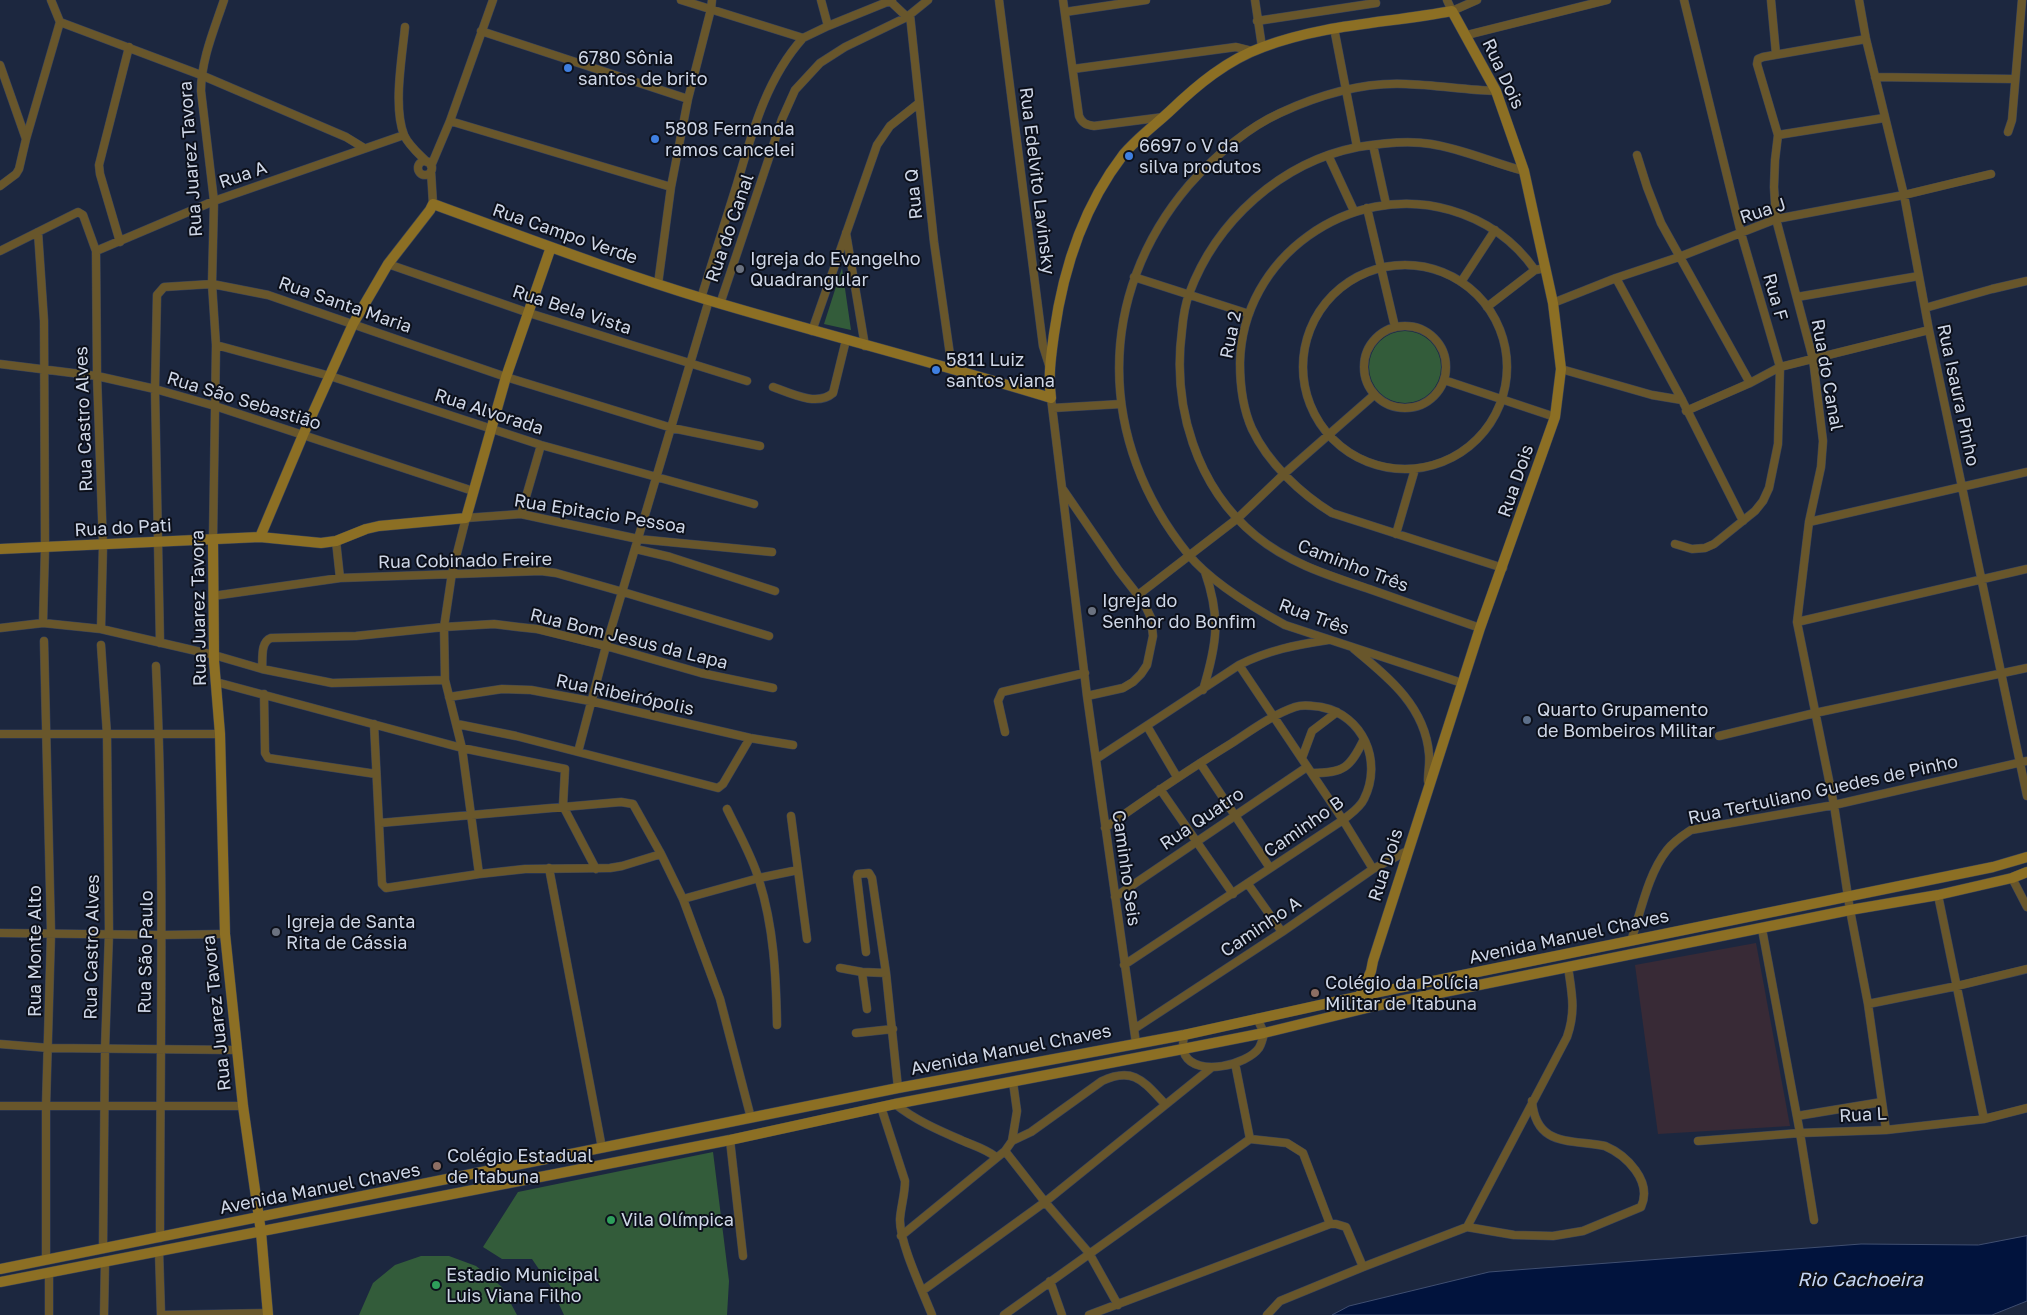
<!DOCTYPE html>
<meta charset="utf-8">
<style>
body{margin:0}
canvas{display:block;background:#1c273f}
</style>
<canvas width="2027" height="1315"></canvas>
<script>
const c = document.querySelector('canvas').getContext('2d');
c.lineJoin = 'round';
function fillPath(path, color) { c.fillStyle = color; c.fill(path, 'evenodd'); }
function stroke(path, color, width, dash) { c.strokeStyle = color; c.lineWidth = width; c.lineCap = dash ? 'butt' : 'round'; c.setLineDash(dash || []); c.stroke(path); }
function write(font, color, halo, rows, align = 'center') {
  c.font = font + ' "Golos Text",sans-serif'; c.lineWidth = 4; c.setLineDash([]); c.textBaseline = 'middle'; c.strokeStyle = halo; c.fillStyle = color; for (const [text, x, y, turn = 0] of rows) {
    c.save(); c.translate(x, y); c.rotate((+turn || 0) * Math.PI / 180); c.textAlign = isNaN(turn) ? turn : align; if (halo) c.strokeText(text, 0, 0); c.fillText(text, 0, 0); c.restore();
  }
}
fillPath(new Path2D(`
 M1756,943l34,183 -132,8 -23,-169z`), '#382a36');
fillPath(new Path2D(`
 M842,268l9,62 -27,-6z
 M1369 367a36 36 0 1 1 72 0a36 36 0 1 1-72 0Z
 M713,1152l16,129 -2,34h-163l-13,-28 -19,-28h-30l-19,-12 35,-55z
 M421,1256h28l27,10 26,21 15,28h-158l14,-32 22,-18z`), '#335c3a');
const water = new Path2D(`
 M2027,1236v65l-35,14h-660l17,-9 140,-34 372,-28 117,1z`);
fillPath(water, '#01133d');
stroke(water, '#3f4e70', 1);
const street = new Path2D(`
 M51,0l9,22
 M681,0l122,38 25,-12 64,-26
 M821,0l7,26
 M889,0l18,17
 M999,0l44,346 6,19
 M1063,0l16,116c3,7 7,9 15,10l70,-9
 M1255,0l7,47
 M1447,0l5,11 25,-11
 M1771,0l5,54
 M1859,0l7,39 38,156 25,135 98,466
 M1065,12l81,-12
 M910,15l24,227 18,127
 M1257,21l119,-18
 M60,22l141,53 145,62 18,11
 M405,27c-3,31 -12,80 -1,108 5,11 15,19 23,27
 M1334,28l23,119
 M481,31l207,68
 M1467,35l140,-35
 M1866,39l-103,18 -5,2 -1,5 21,71 -3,25 -1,27 2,32 37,140 10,82 -2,26 -12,55 -12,100 37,183 16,105 18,94 18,126
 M0,65l26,74
 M1073,69l163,-22 16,4
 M1875,77l139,2
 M450,121l221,66
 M2008,132l4,-12 10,-120
 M1778,135l106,-17
 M1373,145l13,59
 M1328,155l26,56
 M1637,155l10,32 14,36 89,160
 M418 168a7 7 0 1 1 14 0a7 7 0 1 1-14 0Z
 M431,166l19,-45 43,-121
 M431,171l2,33
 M0,186l16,-12 3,-5 7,-30 34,-117
 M1367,208l28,119
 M38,232l6,89 1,227 -2,75
 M846,233l19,113
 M120,242l-20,-68 -1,-9 30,-118
 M0,251l78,-39 5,3 13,36 1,125 6,169 -2,84
 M96,251l118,-50 190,-66
 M388,264l141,49 218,68
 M1303 367a102 102 0 1 1 204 0a102 102 0 1 1-204 0Z
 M1134,277l115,37
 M1616,278l66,122 61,121
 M1461,282l34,-52
 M658,284l13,-97 17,-88 23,-90 1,-9
 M1797,297l122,-21
 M701,298c12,-38 24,-76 36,-114 15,-51 29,-105 66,-146
 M1553,303l63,-25 63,-21 97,-38 128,-24 87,-21
 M720,304l62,-185 13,-29 25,-27 25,-16 62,-30 21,-17
 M1487,307l48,-37
 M1925,308l67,-19 35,-8
 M1364 367a41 41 0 1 1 82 0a41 41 0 1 1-82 0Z
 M812,331l65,-186 13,-19 29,-23
 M216,345l114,31 211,69 213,59
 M0,364l97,12 58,13 60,17 258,85
 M1561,369l91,26 30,5
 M1444,380l111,37
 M773,387c17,6 44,20 60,6l13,-53
 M1051,398l11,90 57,83 25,32 7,15 2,18 -6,29 -6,9 -8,8 -10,6 -36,8
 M1053,408l68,-4
 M1686,411l64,-28 30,-16 149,-37
 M1062,488l25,208 49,347
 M521,514l20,-69
 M1809,522l218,-50
 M1396,534l19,-65
 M213,540l3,-195 -4,-61 2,-83 -13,-110c0,-31 13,-61 23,-91
 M336,541l4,37
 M1675,544l17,5 13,-1 9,-4 41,-33 8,-10 6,-13 9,-44 2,-77 -39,-134 -57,-233
 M636,549l34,8 105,34
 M1503,568l-171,-55c-31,-19 -64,-50 -80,-84 -9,-20 -12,-44 -12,-66 2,-106 110,-182 210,-153 35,10 64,30 85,60l11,-2
 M1138,595l100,-77 47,-45 89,-78
 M213,596l127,-18 201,-7 15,2 67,19 146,44
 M1797,622l230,-53
 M0,628l43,-5 58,6 113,26 48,14 70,14 113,-3
 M1480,628c-36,-13 -72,-25 -108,-38 -41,-14 -82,-26 -116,-54 -60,-49 -84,-130 -74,-206 1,-11 3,-25 7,-36 27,-73 92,-132 169,-147 24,-4 50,-7 73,-3 32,5 62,19 93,27
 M44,641l7,292 -5,173v154
 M160,643l-5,-254 2,-94 7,-8 48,-3 56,11 238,82 166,51 88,18
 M101,645l6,90 2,198 -4,116 -2,200
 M1354,649c34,28 71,57 75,105 1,9 -1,18 -1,27
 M1239,665l104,155 30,49
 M156,666c9,191 4,381 4,572
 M262,669c1,-10 -2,-27 9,-31l85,-2 88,-9 50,-3 24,3 19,2 69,17 95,27 72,15
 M216,682l246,66 103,21 -2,37 33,63
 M1462,683l-177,-58c-31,-17 -75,-44 -97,-71 -91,-112 -93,-259 1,-369 26,-29 56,-56 91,-72 39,-18 83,-31 126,-29 30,1 60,6 90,7
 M1203,690c14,-46 18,-72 2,-118
 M264,694l1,59 3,5 108,16
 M449,697l53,-8 29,1 59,11 160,37 43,7
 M374,724l8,160 4,4 93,-14 46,-5 85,-1 12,-2 39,-12
 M457,724l59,12 202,52 5,-4 27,-46
 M1147,726l30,51
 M1005,732l-7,-31 4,-9 83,-19
 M0,734h220
 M1719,736l96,-23 212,-45
 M578,752l28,-106 103,-346
 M1302,758l10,-27 25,-19
 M1096,759l143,-94c30,-15 56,-20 89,-25
 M1200,763l70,105
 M1312,773c32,0 38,-5 52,-34
 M1160,789l73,105
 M727,809c11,23 25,47 32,71 15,48 17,95 18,145
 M791,816l16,123
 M380,823l229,-20 12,-1 12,2 28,50 22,45 37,100 31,119
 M1105,828c42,-30 83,-58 127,-85 20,-13 40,-28 63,-36 9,-3 17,-1 26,0 42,8 62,54 43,92 -4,9 -14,15 -21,21l-219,145
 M549,868l53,280
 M479,874l-17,-126 -17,-68 -1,-53 8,-54 14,-55 55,-4 117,25 134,13
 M2012,878l15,29
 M1248,884l34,48
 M1938,895l46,224
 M1115,897l192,-130
 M683,899l76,-21 39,-8
 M1762,929l38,204 14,87
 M0,933l163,2 62,-1
 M1631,941c10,-30 17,-67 36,-91 7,-9 15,-14 24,-20l143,-25 193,-44
 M866,952l-9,-75 1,-3 11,-1 3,5 14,95 12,115
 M840,968l22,4 24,1
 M862,972l5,37
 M1868,1004l89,-18 70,-17
 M1134,1029l148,-97 91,-63 34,-18
 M856,1033l37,-4
 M1184,1035c-1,6 -2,14 1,20 12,22 62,10 74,-7 3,-5 4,-10 5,-15l-7,-15
 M0,1044l49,4 188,2
 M1235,1063l15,76
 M895,1104c20,16 43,26 66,36 13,6 23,8 35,17
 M0,1106h243
 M881,1107l24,74c0,13 -4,25 -5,38 -1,23 23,73 32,96
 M1797,1116l85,-14
 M730,1140l13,116
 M1012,1141l5,-30 -4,-29
 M1698,1141l102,-8 86,-3 98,-11 43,-11
 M1005,1151l40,51 44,51 29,52
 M1467,1227l47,8 39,1 30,-5 58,-24c12,-26 -15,-52 -36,-61 -35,-7 -69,1 -73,-45
 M1467,1227l100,-190c9,-26 5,-43 1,-70
 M901,1236l104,-85 7,-10 19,-9 71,-51c32,-15 42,1 63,23
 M159,1251l2,64
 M1050,1281l12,34
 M922,1291l123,-89 166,-134
 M49,1315v-43
 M104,1315l1,-54
 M161,1315l107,-2
 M1004,1315l246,-176 37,4 16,10 27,71h6l10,3 17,40
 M1089,1315l241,-91
 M1267,1315l13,-14 83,-34 104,-40`);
const secondary = new Path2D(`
 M260,537l43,-102 50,-111 35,-60 42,-54 3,-6c91,33 182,68 275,96 114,34 229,63 343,98 -3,-23 0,-42 3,-64 9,-65 29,-127 69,-179 13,-16 32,-30 47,-44 27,-26 57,-51 93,-64 61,-23 126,-24 189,-36l44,80 28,80 29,132 8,66 -6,48 -75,211 -107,333 -2,10 -11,25
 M213,540l1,121 6,73 5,200 18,172 18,126 7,83
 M0,549l260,-12 61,6 15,-2 30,-12 13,-3 87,-8 40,-141 45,-130
 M0,1269l898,-181 286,-53 195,-43 614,-125 34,-10
 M0,1282l730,-142 165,-36 288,-55 81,-16 111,-27 475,-96 88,-15 74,-17 15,-6`);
stroke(street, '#39435a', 9);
stroke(secondary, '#39435a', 11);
stroke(street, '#68562b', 8);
stroke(secondary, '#8c6f24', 10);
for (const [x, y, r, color] of [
 [568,68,5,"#3f7fe0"],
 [655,139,5,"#3f7fe0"],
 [1129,156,5,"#3f7fe0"],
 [740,269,5,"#6b7280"],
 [936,370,5,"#3f7fe0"],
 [1092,611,5,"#6b7280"],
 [1527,720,5,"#5c6f8a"],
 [276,932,5,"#6b7280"],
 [1315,993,5,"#8d6e63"],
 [437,1166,5,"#8d6e63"],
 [611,1220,5,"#2e9e5b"],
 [436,1285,5,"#2e9e5b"]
]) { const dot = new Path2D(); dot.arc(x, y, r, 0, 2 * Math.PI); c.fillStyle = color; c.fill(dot); stroke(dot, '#0c101b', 2); }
write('18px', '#cfd7e7', '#0c101b', [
 ["6780 Sônia",578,58],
 ["santos de brito",578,79],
 ["5808 Fernanda",665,129],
 ["ramos cancelei",665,150],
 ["6697 o V da",1139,146],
 ["silva produtos",1139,167],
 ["Igreja do Evangelho",750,259],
 ["Quadrangular",750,280],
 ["5811 Luiz",946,360],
 ["santos viana",946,381],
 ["Igreja do",1102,601],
 ["Senhor do Bonfim",1102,622],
 ["Quarto Grupamento",1537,710],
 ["de Bombeiros Militar",1537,731],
 ["Igreja de Santa",286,922],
 ["Rita de Cássia",286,943],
 ["Colégio da Polícia",1325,983],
 ["Militar de Itabuna",1325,1004],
 ["Colégio Estadual",447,1156],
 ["de Itabuna",447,1177],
 ["Vila Olímpica",621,1220],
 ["Estadio Municipal",446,1275],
 ["Luis Viana Filho",446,1296]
], 'left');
write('18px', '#cfd7e7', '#0c101b', [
 ["Rua Dois",1503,74,65],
 ["Rua Juarez Tavora",191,159,-94],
 ["Rua A",243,175,-19],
 ["Rua Edelvito Lavinsky",1037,181,83],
 ["Rua Q",914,194,-96],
 ["Rua J",1763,211,-18],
 ["Rua do Canal",730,228,-71],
 ["Rua Campo Verde",565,234,19],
 ["Rua F",1775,297,74],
 ["Rua Santa Maria",345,305,19],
 ["Rua Bela Vista",572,310,18],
 ["Rua 2",1231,335,-79],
 ["Rua do Canal",1827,375,80],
 ["Rua Isaura Pinho",1958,395,78],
 ["Rua São Sebastião",244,401,17],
 ["Rua Alvorada",489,412,18],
 ["Rua Castro Alves",84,419,-92],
 ["Rua Dois",1516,481,-71],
 ["Rua Epitacio Pessoa",600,514,9],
 ["Rua do Pati",123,528,-3],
 ["Rua Cobinado Freire",465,561,-1],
 ["Caminho Três",1353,566,21],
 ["Rua Juarez Tavora",199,608,-91],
 ["Rua Três",1314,617,20],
 ["Rua Bom Jesus da Lapa",629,639,14],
 ["Rua Ribeirópolis",625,695,12],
 ["Rua Tertuliano Guedes de Pinho",1823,790,-12],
 ["Rua Quatro",1202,819,-34],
 ["Caminho B",1304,827,-35],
 ["Rua Dois",1386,865,-72],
 ["Caminho Seis",1126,868,82],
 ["Caminho A",1261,927,-34],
 ["Avenida Manuel Chaves",1569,937,-12],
 ["Rua Castro Alves",92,947,-89],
 ["Rua Monte Alto",35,951,-90],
 ["Rua São Paulo",146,952,-89],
 ["Rua Juarez Tavora",217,1013,-96],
 ["Avenida Manuel Chaves",1011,1050,-11],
 ["Rua L",1863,1115,-3],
 ["Avenida Manuel Chaves",320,1189,-11]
]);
write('italic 19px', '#c5d6f4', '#0c101b', [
 ["Rio Cachoeira",1860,1280]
]);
</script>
